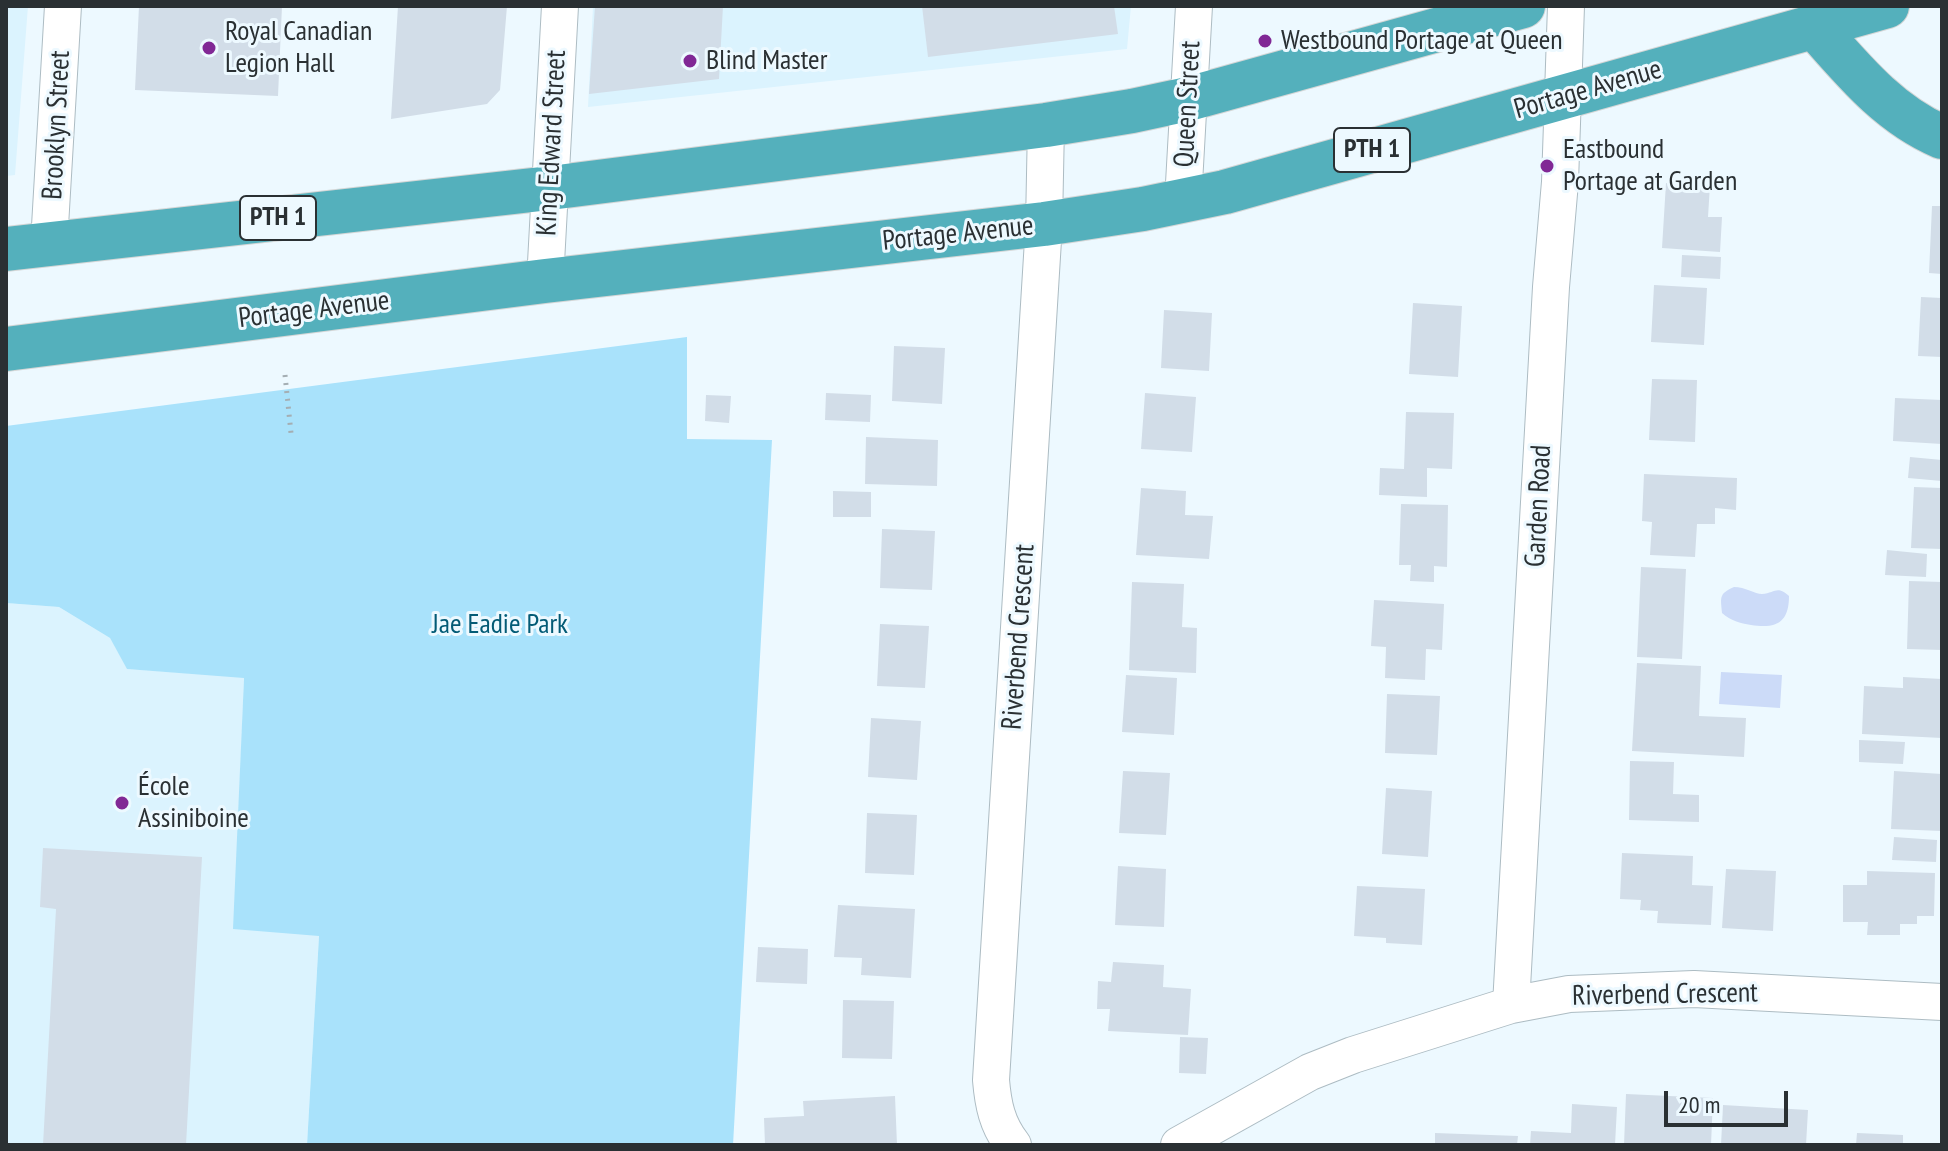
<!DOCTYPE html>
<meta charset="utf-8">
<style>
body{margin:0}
#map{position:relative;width:1948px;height:1151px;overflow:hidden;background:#edf9ff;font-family:"PT Sans Narrow",sans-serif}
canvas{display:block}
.frame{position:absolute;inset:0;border:8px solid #2a3033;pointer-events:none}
.scale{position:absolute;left:1664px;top:1091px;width:124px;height:36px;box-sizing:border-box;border:4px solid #2a3033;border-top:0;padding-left:10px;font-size:24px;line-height:28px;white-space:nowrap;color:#2a3033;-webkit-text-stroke:6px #edf9ff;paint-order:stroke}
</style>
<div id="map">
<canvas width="1948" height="1151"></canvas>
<div class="frame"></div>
<div class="scale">20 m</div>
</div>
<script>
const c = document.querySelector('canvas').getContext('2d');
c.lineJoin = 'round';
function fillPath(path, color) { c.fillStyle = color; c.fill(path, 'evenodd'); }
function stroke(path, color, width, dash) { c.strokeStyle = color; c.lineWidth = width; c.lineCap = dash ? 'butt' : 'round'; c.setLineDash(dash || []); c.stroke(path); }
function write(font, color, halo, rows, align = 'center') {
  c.font = font + ' "PT Sans Narrow",sans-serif'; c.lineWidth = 6; c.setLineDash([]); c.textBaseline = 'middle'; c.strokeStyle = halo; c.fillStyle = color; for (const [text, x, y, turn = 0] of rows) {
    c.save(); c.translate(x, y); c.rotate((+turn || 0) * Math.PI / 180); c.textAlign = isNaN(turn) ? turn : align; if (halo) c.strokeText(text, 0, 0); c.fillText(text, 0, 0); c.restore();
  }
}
fillPath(new Path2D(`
 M6,6h22l-13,169 -9,1z
 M593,6h538l-4,43 -539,58z
 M6,603l53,4 51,31 18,31 116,8 -10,251 85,7 -12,210h-301z`), '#dbf3fe');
fillPath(new Path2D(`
 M687,337v102l85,1 -39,705h-426l12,-209 -86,-7 11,-251 -117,-9 -17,-31 -51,-31 -53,-4v-177z`), '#a9e2fb');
fillPath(new Path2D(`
 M1734,587c11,0 21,7 28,7 13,-1 15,-9 27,2 0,27 -13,33 -38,29 -11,-2 -20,-4 -29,-12 -1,-15 -4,-19 12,-26z
 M1721,672l61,3 -2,33 -61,-4z`), '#ccdbf8');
fillPath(new Path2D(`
 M139,6h143l-4,90 -143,-6z
 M398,6h109l-7,84 -13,14 -96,15z
 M595,6h128l-4,73 -130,15z
 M922,6h192l4,28 -190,23z
 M1666,183l44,2 -2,32h14l-2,35 -58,-4z
 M1932,206h10v68l-13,-1z
 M1682,255l39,2 -1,22 -39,-2z
 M1654,285l53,3 -3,57 -53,-3z
 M1921,297l21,1v59l-24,-1z
 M1413,303l49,3 -4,71 -49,-3z
 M1164,310l48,3 -3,58 -48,-3z
 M894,346l51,2 -3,56 -50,-3z
 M1652,379l45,1 -2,62 -46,-2z
 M826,393l45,2 -1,27 -45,-2z
 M1145,393l51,4 -4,55 -51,-3z
 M706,395l25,1 -2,27 -24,-2z
 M1895,398l47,2v44l-49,-3z
 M1406,412l48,1 -2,56 -25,-1v29l-48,-2 1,-27 24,1z
 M866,437l72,3 -1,46 -72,-2z
 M1910,457l32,3v21l-34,-3z
 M1644,474l93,4 -1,32 -21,-2v16h-18l-2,33 -45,-2 2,-33 -10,-1z
 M1914,487l28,1v61l-31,-1z
 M1141,488l45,3 -1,24 28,1 -4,43 -73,-4z
 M833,491l38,1v25h-38z
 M1401,504l47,1 -1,62 -13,-1v16l-24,-1 1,-16h-12z
 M882,529l53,2 -3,59 -52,-2z
 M1887,550l40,4 -1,23 -41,-2z
 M1641,567l45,2 -4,90 -45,-2z
 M1909,581l33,1v68l-35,-1z
 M1132,582l52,2 -2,43 15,1 -1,45 -67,-3z
 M1374,600l70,4 -2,46 -16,-1 -1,31 -40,-2 1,-31 -15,-1z
 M880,624l49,2 -4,62 -48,-2z
 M1637,663l64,3 -2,50 47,2 -2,39 -112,-6z
 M1126,675l51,3 -3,57 -52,-3z
 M1903,677l39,2v59l-80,-4 2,-48 39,2z
 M1387,694l53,2 -3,59 -52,-2z
 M871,718l50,3 -4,59 -49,-3z
 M1859,740l46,2 -2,22 -44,-2z
 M1630,761l44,1 -1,32 26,1v27l-70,-2z
 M1123,771l47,2 -4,62 -47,-2z
 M1894,771l48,3v57l-51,-2z
 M1386,788l46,3 -4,66 -46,-3z
 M867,813l50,2 -3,60 -49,-2z
 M1894,837l43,3 -1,22 -44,-2z
 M43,848l159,9 -16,288h-143l13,-236 -16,-2z
 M1622,853l71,3 -1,29 21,1 -2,39 -54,-2 1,-12 -18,-1 1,-10 -21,-1z
 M1118,866l48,3 -2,58 -49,-2z
 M1726,869l50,2 -3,60 -51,-3z
 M1867,871l68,2 -1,43h-17v8h-17v11h-33l1,-13h-25v-37h24z
 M1357,886l68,3 -3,56 -36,-2v-5l-32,-2z
 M838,905l77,4 -4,69 -50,-3 1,-17 -28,-1z
 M758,947l50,2 -1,35 -51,-2z
 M1113,962l51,3 -1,22 28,2 -3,46 -80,-4 2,-22h-13l1,-28 13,1z
 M843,1000l51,1 -2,58 -50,-1z
 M1180,1037l28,1 -2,36 -27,-1z
 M1626,1094l87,4 -2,47h-87z
 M895,1096l2,49h-132l-1,-27 40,-2 -1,-15z
 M1572,1104l45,3 -2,38h-85l1,-14 40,2z
 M1723,1105l85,5 -2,35h-85z
 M1435,1133l83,3 -1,9h-82z
 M1857,1133l46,2v10h-47z`), '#d2dde8');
const minor = new Path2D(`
 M1183,201l11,-195
 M49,243l14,-237
 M545,281l15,-275
 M1511,1005l40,-718 9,-105 6,-176
 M1013,1145c-16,-20 -20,-41 -22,-65l53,-856 2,-99
 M1179,1145l131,-73 43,-17 158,-50 58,-11 125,-5 248,13`);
const trunk = new Path2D(`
 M1814,26c38,43 74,88 128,111
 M6,249l544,-61 496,-63 86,-14 56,-12 335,-93
 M6,349l539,-68 499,-57 99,-15 82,-17 662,-186`);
stroke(minor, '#adbcc3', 38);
stroke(trunk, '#d4d6d6', 46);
stroke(new Path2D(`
 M285,375l6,58`), '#a4aeb3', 5, [2, 6]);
stroke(minor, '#fff', 36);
stroke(trunk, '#54b0bc', 44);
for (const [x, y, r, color] of [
 [1265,41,8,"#812895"],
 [209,48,8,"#812895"],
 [690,61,8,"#812895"],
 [1547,166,8,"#812895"],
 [122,803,8,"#812895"]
]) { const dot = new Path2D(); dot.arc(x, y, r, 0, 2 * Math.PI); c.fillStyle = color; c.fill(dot); stroke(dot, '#edf9ff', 3); }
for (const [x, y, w] of [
 [1372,150,76],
 [278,218,76]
]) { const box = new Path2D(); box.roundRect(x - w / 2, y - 22, w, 44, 6); c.fillStyle = '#edf9ff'; c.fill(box); stroke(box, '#2a3033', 2); }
write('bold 26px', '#2a3033', null, [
 ["PTH 1",1372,150],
 ["PTH 1",278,218]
]);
write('28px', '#2a3033', '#edf9ff', [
 ["Royal Canadian",225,32],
 ["Legion Hall",225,64],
 ["Westbound Portage at Queen",1281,41],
 ["Blind Master",706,61],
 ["Eastbound",1563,150],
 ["Portage at Garden",1563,182],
 ["École",138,787],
 ["Assiniboine",138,819]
], 'left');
write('28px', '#2a3033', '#edf9ff', [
 ["Portage Avenue",1588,90,-16],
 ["Queen Street",1188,104,-87],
 ["Brooklyn Street",57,125,-87],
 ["King Edward Street",552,143,-87],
 ["Portage Avenue",958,234,-6],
 ["Portage Avenue",314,310,-7],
 ["Garden Road",1539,506,-87],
 ["Riverbend Crescent",1019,637,-86],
 ["Riverbend Crescent",1665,995,-1]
]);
write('28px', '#035b76', '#edf9ff', [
 ["Jae Eadie Park",500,625]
]);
</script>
